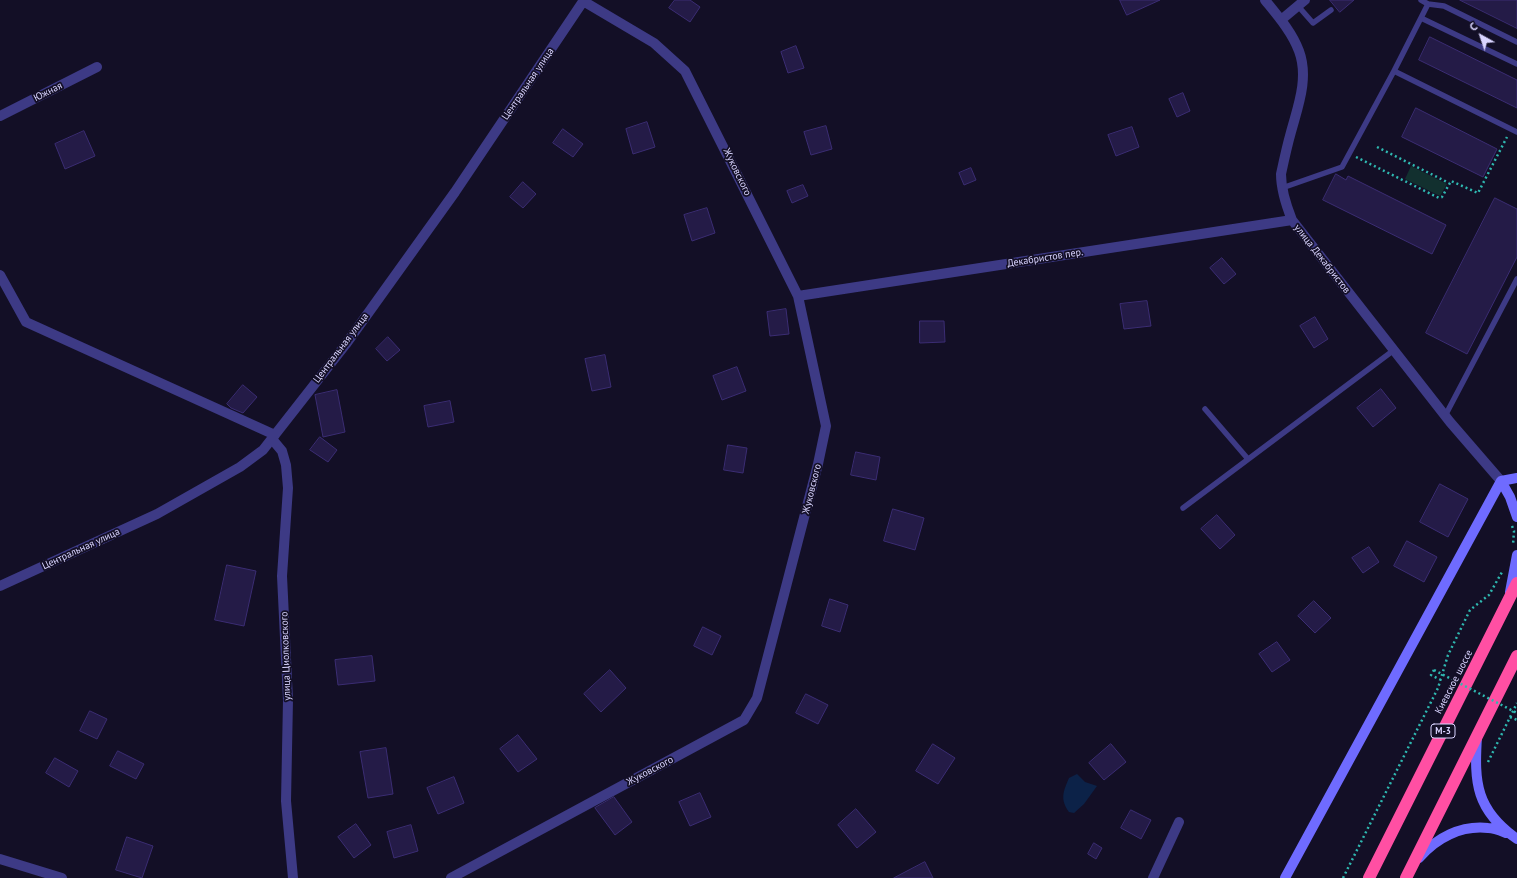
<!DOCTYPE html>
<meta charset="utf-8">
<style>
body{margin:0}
#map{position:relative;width:1517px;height:878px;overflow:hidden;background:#130f26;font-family:"PT Sans",sans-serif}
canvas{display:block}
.north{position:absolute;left:1461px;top:16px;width:40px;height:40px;-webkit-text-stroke:3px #130f26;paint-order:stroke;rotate:320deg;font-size:11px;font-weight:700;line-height:16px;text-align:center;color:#d9d4ff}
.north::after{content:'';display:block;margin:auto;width:14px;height:18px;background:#d9d4ff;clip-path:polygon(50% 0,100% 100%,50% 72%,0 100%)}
</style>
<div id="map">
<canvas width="1517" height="878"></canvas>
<div class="north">С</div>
</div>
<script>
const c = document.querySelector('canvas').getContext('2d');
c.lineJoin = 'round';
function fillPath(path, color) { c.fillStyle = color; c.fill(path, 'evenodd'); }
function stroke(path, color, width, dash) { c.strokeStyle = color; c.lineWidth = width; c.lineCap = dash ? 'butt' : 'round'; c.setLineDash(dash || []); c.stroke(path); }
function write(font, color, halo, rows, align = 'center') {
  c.font = font + ' "PT Sans",sans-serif'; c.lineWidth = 3.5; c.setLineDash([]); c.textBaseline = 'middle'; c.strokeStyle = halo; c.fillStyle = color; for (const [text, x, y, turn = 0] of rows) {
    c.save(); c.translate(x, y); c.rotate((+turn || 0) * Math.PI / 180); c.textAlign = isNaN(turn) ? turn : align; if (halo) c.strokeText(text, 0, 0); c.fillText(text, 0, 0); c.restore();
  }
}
fillPath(new Path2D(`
 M1411,166l36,18 -7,12 -35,-17z`), '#12302f');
fillPath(new Path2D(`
 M1077,774l8,8 12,4 -13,18 -10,9 -5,-1c-9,-13 -6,-20 0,-34z`), '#0c2248');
const building = new Path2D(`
 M675,0h15l10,7 -10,15 -21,-14z
 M1120,0h40l-33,15z
 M1330,0h24l-14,12z
 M1460,0h57v28z
 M1430,37l87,43v28l-98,-48z
 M796,46l8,22 -16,5 -7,-21z
 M1183,93l7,18 -13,6 -8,-18z
 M1416,108l81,41 -14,28 -81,-40z
 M647,122l8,25 -22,7 -7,-25z
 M826,126l6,23 -21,6 -7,-23z
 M1132,127l7,20 -23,9 -8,-21z
 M563,129l20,15 -10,13 -20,-14z
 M84,131l11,25 -30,13 -10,-25z
 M971,168l5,12 -12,5 -5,-12z
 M1336,174l10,6 2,-4 98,49 -14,29 -109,-54z
 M523,182l13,12 -13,14 -13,-11z
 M803,185l5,11 -16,7 -5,-12z
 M1495,198l22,11v48l-50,97 -41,-21z
 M707,208l8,25 -23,8 -8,-26z
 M1222,258l14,16 -12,10 -14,-16z
 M1147,301l4,25 -27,3 -4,-25z
 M786,309l3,25 -19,2 -3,-24z
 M1315,317l13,22 -14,9 -14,-22z
 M920,321h24l1,21 -25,1z
 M388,337l12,13 -13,11 -11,-12z
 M605,355l6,32 -19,4 -7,-32z
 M737,367l9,24 -24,9 -9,-24z
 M243,385l14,12 -14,16 -12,-5 -4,-4z
 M1381,389l15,19 -23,19 -16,-19z
 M337,390l8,42 -22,5 -8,-42z
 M450,401l4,21 -26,5 -4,-21z
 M320,437l17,13 -9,12 -18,-12z
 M728,445l19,3 -4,25 -19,-3z
 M856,452l24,5 -4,23 -25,-5z
 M1440,484l28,15 -20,38 -28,-15z
 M893,509l31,9 -9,32 -31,-9z
 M1217,515l18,20 -15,14 -19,-20z
 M1407,541l30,16 -13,25 -30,-16z
 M1369,547l10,15 -16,11 -11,-15z
 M227,565l29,6 -12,55 -29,-6z
 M830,599l18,6 -8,27 -18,-6z
 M1314,601l17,17 -16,15 -17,-17z
 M703,627l18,9 -9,19 -18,-9z
 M1277,642l13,18 -18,12 -13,-18z
 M372,656l3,25 -37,4 -3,-25z
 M610,670l16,18 -25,24 -17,-18z
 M806,694l22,11 -10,19 -22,-11z
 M90,711l17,8 -10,20 -17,-8z
 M518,735l19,24 -19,13 -18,-23z
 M933,744l22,14 -17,26 -22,-13z
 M1111,744l15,18 -22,18 -15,-17z
 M386,748l7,46 -25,4 -8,-46z
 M118,751l26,13 -8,15 -26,-13z
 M55,758l23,13 -9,16 -23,-14z
 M454,777l10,26 -26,11 -11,-26z
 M700,793l11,24 -21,9 -11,-24z
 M614,797l18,25 -17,13 -20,-27z
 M856,809l20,23 -19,16 -19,-23z
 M1131,810l20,10 -10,19 -20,-11z
 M356,824l15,21 -17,13 -16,-21z
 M411,825l7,26 -24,7 -7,-26z
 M127,837l26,9 -11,32 -26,-8z
 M1094,843l8,5 -6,11 -8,-5z
 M925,862l8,16h-39z`);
fillPath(building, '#241b47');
stroke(building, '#3b2d73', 1);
stroke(new Path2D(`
 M1377,147l72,36
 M1356,157l83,41 3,-1 9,-16 27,12 29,-56
 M1512,526l2,5 -1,14
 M1434,670l-3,5 10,5
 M1510,717l7,3
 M1488,762l29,-59
 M1343,878l95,-190 10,-33 22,-45 19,-15 13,-23`), '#2fb8b0', 2.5, [2, 3]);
stroke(new Path2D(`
 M1421,0l7,4 -34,67 123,61
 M1428,4l16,2 73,36
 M1298,6l15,17 18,-13
 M1421,18l96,46
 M1282,188l60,-21 52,-96
 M1205,409l43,50
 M1445,416l72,-137
 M1183,508l211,-158`), '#3d3a85', 5.5);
stroke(new Path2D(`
 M1265,0c13,16 27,32 34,51 10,27 -1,55 -8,81 -4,14 -7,28 -10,42 0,16 5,31 11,46l158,202 51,59
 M1281,20l24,-20
 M0,116l97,-49
 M0,275l26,47 249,113
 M798,296l494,-76
 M272,439l10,12 4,14 2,23 -6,88 6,124 -2,101 7,77
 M0,586l157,-72 83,-47 23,-17 83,-106 109,-152 129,-192
 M0,859l62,19
 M451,878l293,-158 13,-22 61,-234 8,-38 -28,-130 -113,-225 -31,-28 -71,-42
 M1153,878l26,-56`), '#3d3a85', 10);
stroke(new Path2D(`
 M1501,481l9,16 7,20
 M1501,481l16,-3
 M1510,592l7,-37
 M1477,737c-3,46 -1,73 40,102
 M1419,858c17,-20 42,-33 69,-30 6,0 13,3 18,5
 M1285,878l216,-397`), '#6f6bff', 10);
stroke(new Path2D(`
 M1369,878l148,-295
 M1406,878l111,-222`), '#ff4fa3', 12);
stroke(new Path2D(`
 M1434,670l83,43`), '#2fb8b0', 2.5, [2, 3]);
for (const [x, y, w] of [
 [1443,731,24]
]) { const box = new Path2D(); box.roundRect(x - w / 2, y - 7, w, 14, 3); c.fillStyle = '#130f26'; c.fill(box); stroke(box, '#d9d4ff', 1); }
write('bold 9px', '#d9d4ff', null, [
 ["М-3",1443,731]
]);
write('10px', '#d9d4ff', '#130f26', [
 ["Центральная улица",528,84,-56],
 ["Южная",48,92,-27],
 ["Жуковского",737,172,64],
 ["Декабристов пер.",1045,258,-9],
 ["улица Декабристов",1322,259,52],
 ["Центральная улица",341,348,-53],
 ["Жуковского",812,489,-76],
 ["Центральная улица",81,549,-25],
 ["улица Циолковского",286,656,-92],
 ["Киевское шоссе",1454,682,-63],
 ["Жуковского",650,771,-28]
]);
</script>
